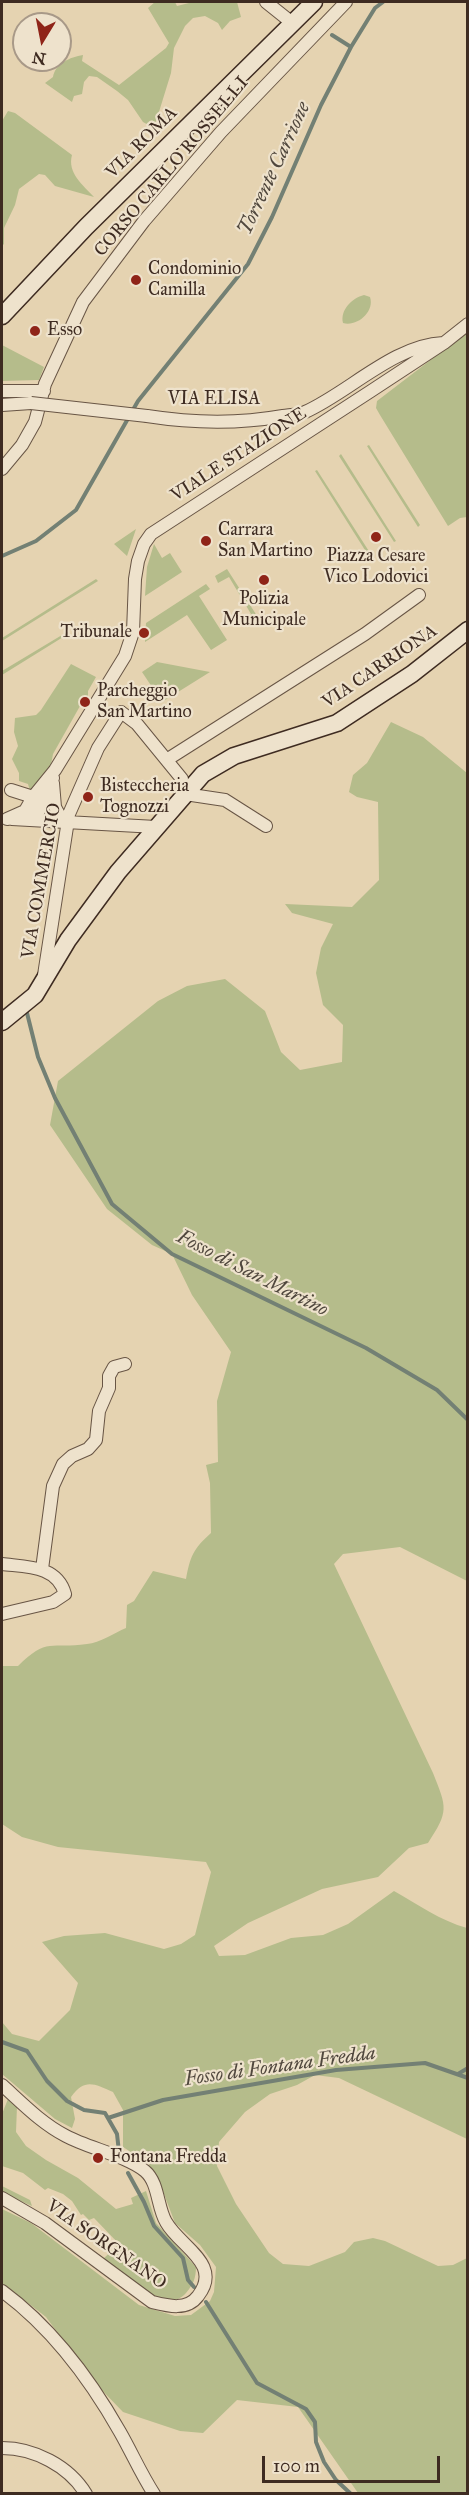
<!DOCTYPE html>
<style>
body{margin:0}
#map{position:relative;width:469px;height:2495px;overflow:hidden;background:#e5d3b1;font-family:"IM FELL Great Primer",serif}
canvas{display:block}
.frame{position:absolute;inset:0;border:3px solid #3e2b21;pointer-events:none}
.north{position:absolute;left:12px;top:12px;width:60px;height:60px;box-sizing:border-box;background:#eee2cc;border:2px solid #a89988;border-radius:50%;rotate:190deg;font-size:16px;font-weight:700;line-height:24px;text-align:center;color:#3e2b21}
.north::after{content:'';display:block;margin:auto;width:21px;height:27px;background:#8f2418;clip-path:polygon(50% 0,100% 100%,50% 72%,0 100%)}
.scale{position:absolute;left:262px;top:2456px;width:178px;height:27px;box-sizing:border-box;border:3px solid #3e2b21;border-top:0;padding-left:8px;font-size:18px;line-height:21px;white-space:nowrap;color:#3e2b21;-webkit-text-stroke:4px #eee2cc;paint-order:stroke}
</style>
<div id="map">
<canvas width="469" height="2495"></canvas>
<div class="frame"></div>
<div class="north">N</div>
<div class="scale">100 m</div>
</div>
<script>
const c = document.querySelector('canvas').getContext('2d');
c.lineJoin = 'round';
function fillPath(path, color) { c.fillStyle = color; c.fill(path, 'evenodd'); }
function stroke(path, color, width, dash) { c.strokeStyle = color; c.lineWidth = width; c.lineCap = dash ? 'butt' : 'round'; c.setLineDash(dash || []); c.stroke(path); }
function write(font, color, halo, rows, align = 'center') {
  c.font = font + ' "IM FELL Great Primer",serif'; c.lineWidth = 4.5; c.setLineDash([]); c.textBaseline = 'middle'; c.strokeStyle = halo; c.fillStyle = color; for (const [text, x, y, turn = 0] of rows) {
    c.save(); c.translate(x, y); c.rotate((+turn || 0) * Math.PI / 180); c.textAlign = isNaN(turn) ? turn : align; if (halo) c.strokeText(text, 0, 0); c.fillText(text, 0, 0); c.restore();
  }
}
fillPath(new Path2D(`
 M155,2h20l2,4 16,-4h44l4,15 -11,4 -8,9 -4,-7 -13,-7 -12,2 -8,8 -11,22 -3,25 -17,55 -11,-6 -15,-22 -11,-9 -20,-14 -8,-1 -5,6 -2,12 -8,2 -2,6 -27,-19 8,-6c2,-13 17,-20 30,-22l-1,6 37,24 47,-37 3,-5 -21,-35z
 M8,111l7,2 57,42c-5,18 11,30 22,42l-39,-11 -10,-11 -6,-1 -20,15 -4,16 -11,23v16l-2,2v-125z
 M364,295l6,2c5,15 -13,30 -27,26 -3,-13 9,-25 21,-28z
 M467,332v185l-7,1 -12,8 -68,-111 -4,-7 1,-7z
 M2,345l42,22 -5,13 -37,1z
 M369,445l51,80 -2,2 -51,-81z
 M341,454l55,87 -2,1 -55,-86z
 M317,470l55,86 -2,2 -55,-87z
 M136,529l-9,27 -13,-12z
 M154,544l8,14 8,-5 12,19 -37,24 2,-29z
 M227,569l32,50 -11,6 -1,-3 4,-8 -22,-37 -11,6 -3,-7z
 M96,579l2,2 -96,60v-3z
 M206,584l4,5 -11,7 28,44 -16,10 -24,-35 -42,27 1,-19z
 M67,632l1,2 -66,41v-4z
 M157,662l53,10 -48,30 -20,-30z
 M71,664l25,13 -8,14v9l-8,6 -27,48 -3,16 -20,21 -2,-7 -9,-3v-8l-7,-14 6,-13 -4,-14 1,-14 21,-3 5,-5z
 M391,722l32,15 44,36v808l-67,-34 -57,7 -9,10 99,209c14,35 16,38 -5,70l-19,5 -31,29 -56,12 -74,34 -34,23 5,10 26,-1 46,-17 32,-3 25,-11 46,-33c23,13 47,30 73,37v211l-128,-61 -24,-3 -18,10 -27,9 -25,18 -26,30 -2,24 19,38 33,49 14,11 26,2 36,-14 9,-10 19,-4 12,3 53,25 15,-1 14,-7v235h-109l-60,-86 -61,-7 -34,33 -23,-2 -57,-19 -28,-29 -49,-66 -44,-34v-74l29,14 108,82 36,11 16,-1 19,-14 4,-9 2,-25 -16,-22 -25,-22 -16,-42 -11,-18 -25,-16v-37l-10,-18c-19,-8 -28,-14 -42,5l4,22 -3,9 -17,-9 -53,-45v-52l10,12 27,7 31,-31 8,-27 -36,-41 22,-6 41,-3 59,16 17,-5 14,-9 16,-63 -5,-10 -148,-15 -36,-10 -20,-13v-158h16c29,-29 33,-17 69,-22 13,-1 27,-11 39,-16l1,-23 7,-4 19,-30 33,8c4,-22 7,-30 25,-46l-1,-50 -4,-18 12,-3 -1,-61 14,-49 -39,-57 -20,-41 -20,-9 -45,-36 -57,-84 8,-44 100,-80 29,-15 38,-7 40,32 16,41 19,18 42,-8 1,-37 -20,-20 -7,-32 5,-25 12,-24 -41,-11 -7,-9 67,3 27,-27 -1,-78 -21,-5 -8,-5 4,-17 14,-12z
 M8,2099l9,7 -1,26 10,14 20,14 32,18 38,31 17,-5 -2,-6 15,-7 10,32 40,44c0,11 -3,18 -10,26 -21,24 -66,-20 -84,-33l17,-16 -25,-26 -5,2 -6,-6 -2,1 -9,-14 -9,-7 -15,-6 -3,2 -22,-17 -21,-7v-52z
 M2,2186l28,14 2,6 -30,-13z`), '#b5bc8b');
stroke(new Path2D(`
 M332,35l19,12
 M2,556l34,-15 40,-31 62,-109 110,-137 24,-47 49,-112 30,-58 24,-39 8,-6
 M27,1013l11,44 17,41 57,106 60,50 194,94 71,42 31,30
 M2,2042l25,9 20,30 20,20 17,9 21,3 12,21 2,18
 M458,2074l10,-6
 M108,2118l55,-18 173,-30 89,-7 43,15
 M128,2173l16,29 10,24 29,32 5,22 6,7
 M206,2302l51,81 49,26 9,13 1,20 8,20 12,18 15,14`), '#738074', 4);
const minor = new Path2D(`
 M266,2l25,20
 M2,391h42
 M2,405l29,-2
 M147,416c45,7 91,8 136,0 7,-1 16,-1 22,-4 43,-19 89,-67 138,-69
 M2,469l20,-24 13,-23 10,-38 38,-82 61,-81 77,-89 125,-130
 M168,759l197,-125 54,-39
 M53,783l2,24 8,15
 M11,790l22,7
 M185,794l40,6 41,26
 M7,819l18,-8 8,-14 22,-27 70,-114 8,-24 2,-53 3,-18 6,-17 7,-10 220,-143 73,-48 24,-19
 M12,819l144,8
 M29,820l10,-9 14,-33
 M44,975l25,-161 29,-66 23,-36 16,12 45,55
 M2,1564c24,3 55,1 63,30l-12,8 -51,12
 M42,1569l11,-83 10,-22 9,-8 16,-7 8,-9 3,-29 10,-23v-12l5,-9 11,-3
 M2,2085c20,18 39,38 64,51 22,12 61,20 79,35 14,12 12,36 21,51 14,25 57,42 32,74 -11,15 -30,10 -46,6l-107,-79 -43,-25
 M2,2291c49,36 88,88 118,141 12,21 21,42 34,62
 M2,2448c32,0 67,18 84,46`);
const secondary = new Path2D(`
 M2,316l84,-89 228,-225
 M2,1022l33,-27 33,-55 50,-68 85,-98 31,-18 103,-33 75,-49 56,-44`);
stroke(minor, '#685545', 14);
stroke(secondary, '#3e2b21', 19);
stroke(minor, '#eee2cc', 12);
stroke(secondary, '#eee2cc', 16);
const minorBridge = new Path2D(`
 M31,403l116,13`);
stroke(minorBridge, '#685545', 14, []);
stroke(minorBridge, '#eee2cc', 12);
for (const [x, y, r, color] of [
 [136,280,6,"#8f2418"],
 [35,331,6,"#8f2418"],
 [376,537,6,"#8f2418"],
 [206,541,6,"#8f2418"],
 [264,580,6,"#8f2418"],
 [144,633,6,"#8f2418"],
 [85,702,6,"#8f2418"],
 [88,797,6,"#8f2418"],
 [98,2158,6,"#8f2418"]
]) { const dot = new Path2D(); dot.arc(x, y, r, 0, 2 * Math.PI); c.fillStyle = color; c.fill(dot); stroke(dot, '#eee2cc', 2); }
write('18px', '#3e2b21', '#eee2cc', [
 ["VIA ROMA",142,143,-45],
 ["CORSO CARLO ROSSELLI",172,167,-50],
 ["VIA ELISA",214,400],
 ["VIALE STAZIONE",239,455,-33],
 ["VIA CARRIONA",380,667,-34],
 ["VIA COMMERCIO",42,881,-80],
 ["VIA SORGNANO",106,2245,35]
]);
write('18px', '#3e2b21', '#eee2cc', [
 ["Condominio",148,270],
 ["Camilla",148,291],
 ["Esso",47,331],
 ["Carrara",218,531],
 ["San Martino",218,552],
 ["Piazza Cesare",376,557,"center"],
 ["Vico Lodovici",376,578,"center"],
 ["Polizia",264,600,"center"],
 ["Municipale",264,621,"center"],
 ["Tribunale",132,633,"right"],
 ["Parcheggio",97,692],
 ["San Martino",97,713],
 ["Bisteccheria",100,787],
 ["Tognozzi",100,808],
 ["Fontana Fredda",110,2158]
], 'left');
write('italic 20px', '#50473d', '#eee2cc', [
 ["Torrente Carrione",275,169,-65],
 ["Fosso di San Martino",252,1274,27],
 ["Fosso di Fontana Fredda",280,2067,-8]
]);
</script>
